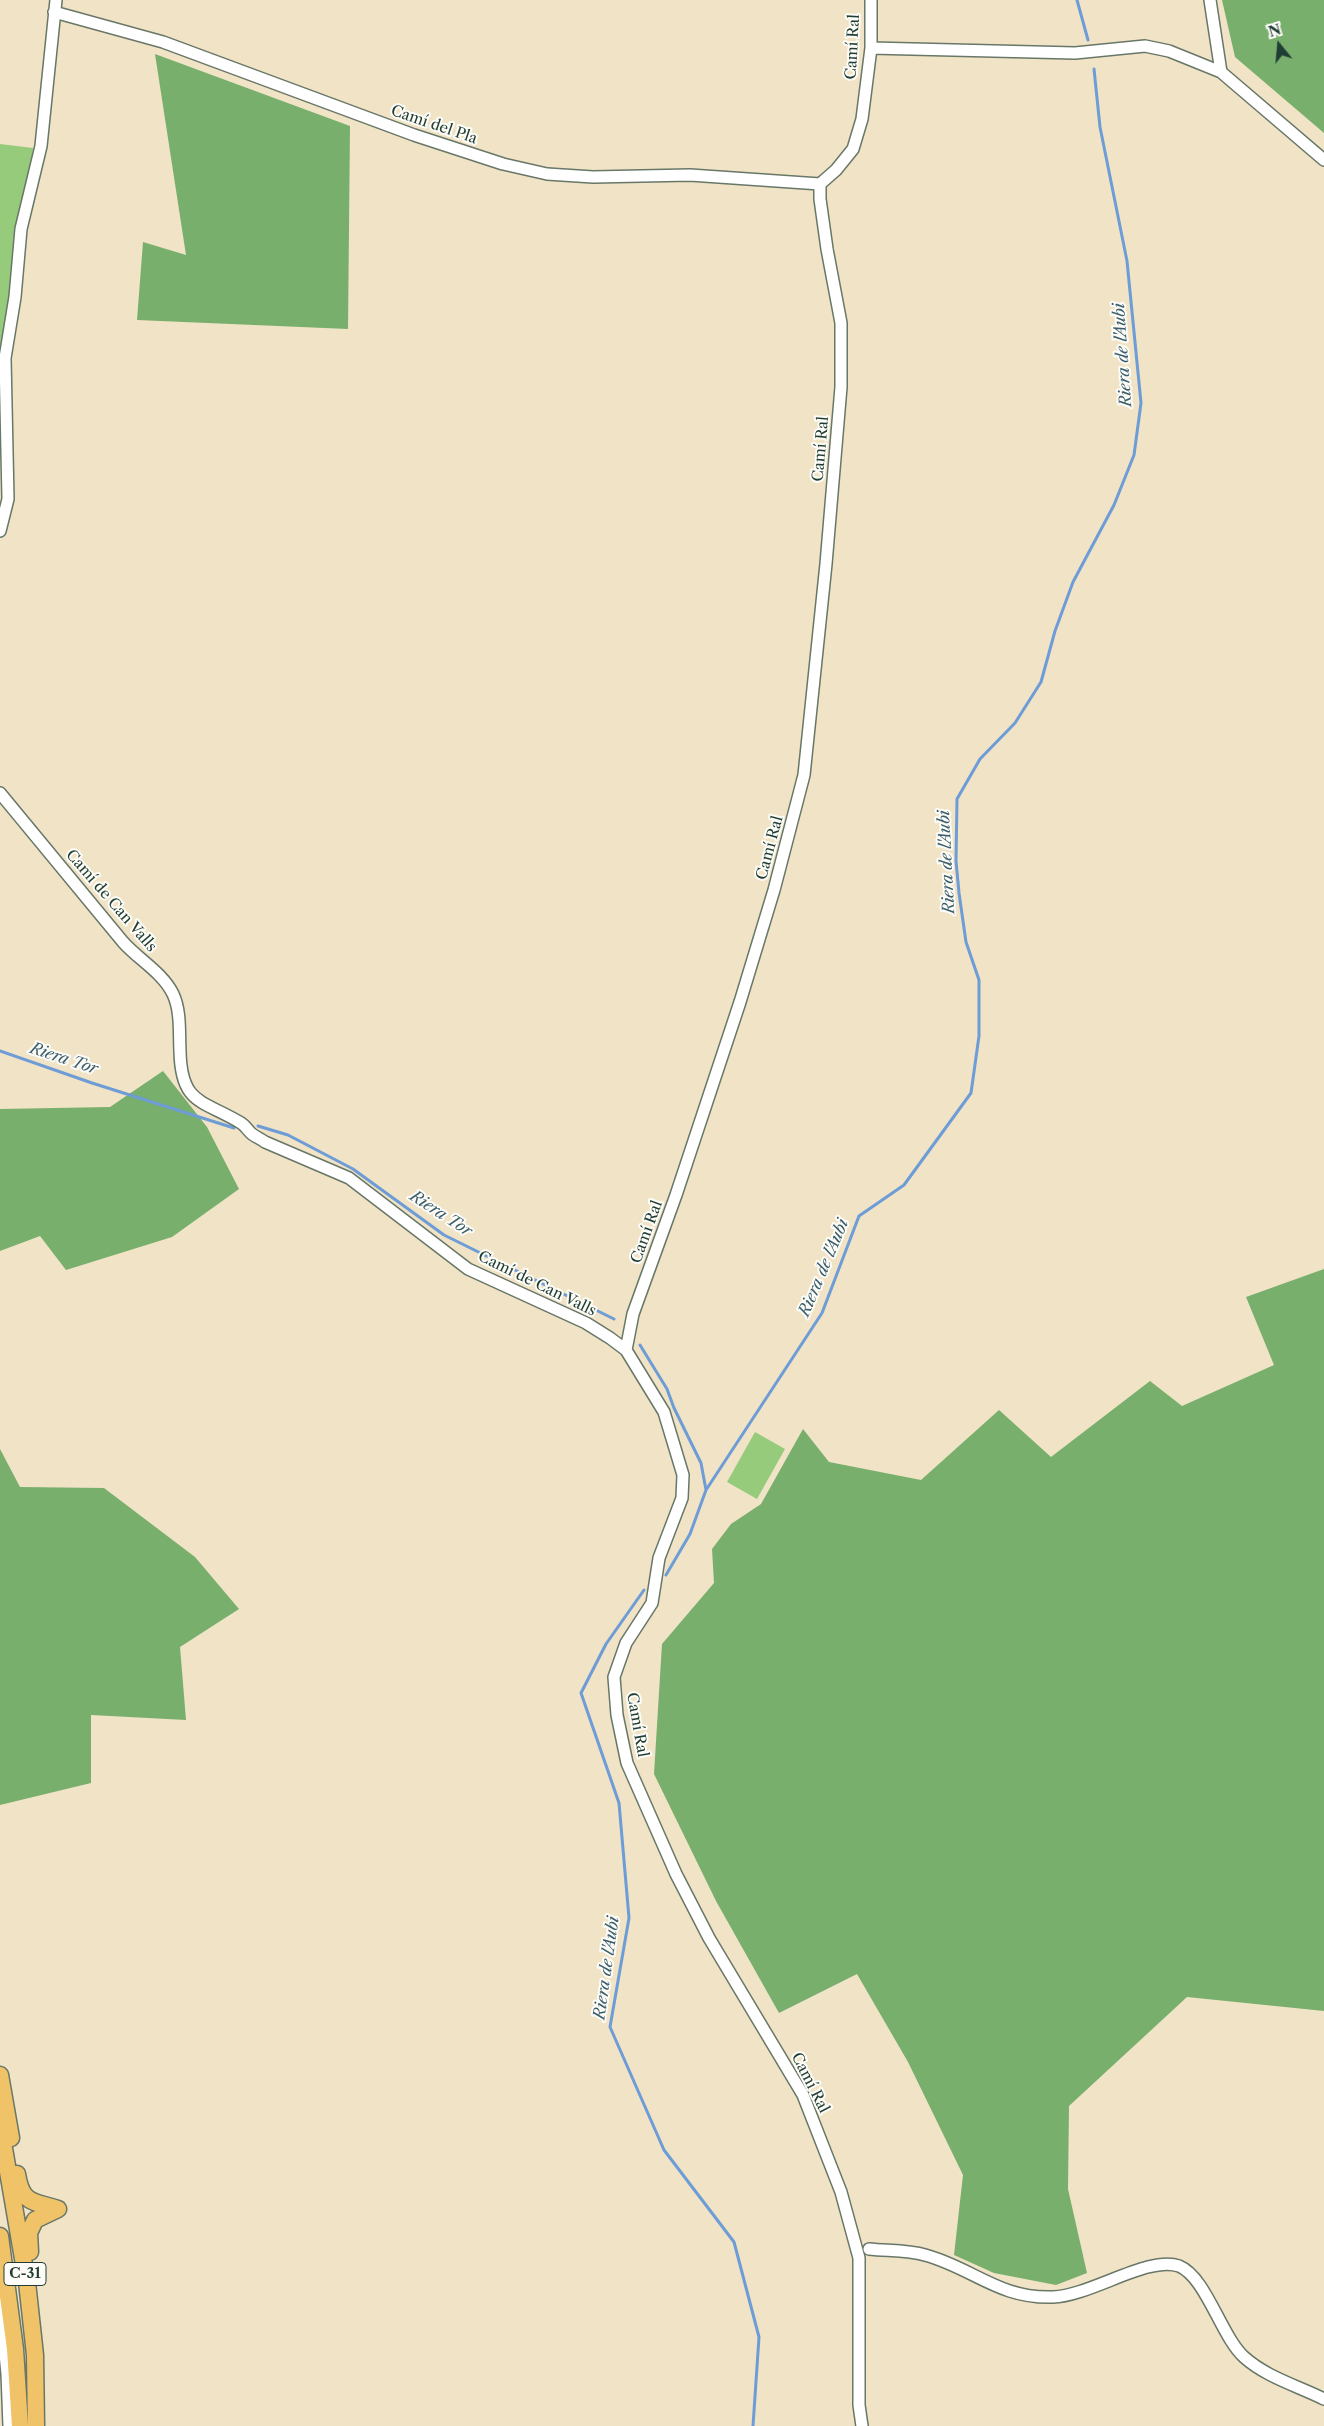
<!DOCTYPE html>
<meta charset="utf-8">
<style>
body{margin:0}
#map{position:relative;width:1324px;height:2426px;overflow:hidden;background:#f0e3c6;font-family:"Libre Caslon Text",serif}
canvas{display:block}
.north{position:absolute;left:1254px;top:20px;width:50px;height:50px;-webkit-text-stroke:4px #fdfcf7;paint-order:stroke;rotate:343deg;font-size:14px;font-weight:700;line-height:20px;text-align:center;color:#1f3d34}
.north::after{content:'';display:block;margin:auto;width:18px;height:22px;background:#1f3d34;clip-path:polygon(50% 0,100% 100%,50% 72%,0 100%)}
</style>
<div id="map">
<canvas width="1324" height="2426"></canvas>
<div class="north">N</div>
</div>
<script>
const c = document.querySelector('canvas').getContext('2d');
c.lineJoin = 'round';
function fillPath(path, color) { c.fillStyle = color; c.fill(path, 'evenodd'); }
function stroke(path, color, width, dash) { c.strokeStyle = color; c.lineWidth = width; c.lineCap = dash ? 'butt' : 'round'; c.setLineDash(dash || []); c.stroke(path); }
function write(font, color, halo, rows, align = 'center') {
  c.font = font + ' "Libre Caslon Text",serif'; c.lineWidth = 4; c.setLineDash([]); c.textBaseline = 'middle'; c.strokeStyle = halo; c.fillStyle = color; for (const [text, x, y, turn = 0] of rows) {
    c.save(); c.translate(x, y); c.rotate((+turn || 0) * Math.PI / 180); c.textAlign = isNaN(turn) ? turn : align; if (halo) c.strokeText(text, 0, 0); c.fillText(text, 0, 0); c.restore();
  }
}
fillPath(new Path2D(`
 M0,144l33,4 -33,232z
 M755,1432l30,17 -28,50 -30,-17z`), '#96cb7c');
fillPath(new Path2D(`
 M1222,0h102v133l-89,-76z
 M155,54l195,72 -2,203 -211,-9 6,-78 43,13z
 M163,1071l44,56 32,62 -67,48 -106,33 -26,-34 -40,15v-142l110,-2z
 M1324,1269v742l-137,-14 -118,109 -1,83 19,84 -31,12 -62,-12 -40,-18 9,-80 -55,-113 -51,-88 -78,39 -63,-112 -62,-127 8,-130 52,-61 -2,-34 19,-25 30,-20 42,-75 26,33 92,18 78,-70 52,47 99,-76 32,25 92,-41 -28,-68z
 M0,1449l20,38 84,1 91,69 44,52 -59,38 6,73 -95,-5v68l-91,22z`), '#78af6c');
stroke(new Path2D(`
 M1077,0l11,40
 M0,1051l92,32 142,45
 M258,1126l30,9 65,34 91,66 170,84
 M640,1345l27,44 7,19 27,55 5,27
 M666,1575l24,-41 16,-44 116,-177 37,-97 45,-31 67,-92 8,-57v-56l-13,-38 -7,-49 -3,-32 1,-62 23,-40 35,-36 26,-41 14,-51 18,-49 41,-77 20,-50 7,-52 -14,-142 -27,-134 -6,-58
 M644,1590l-38,54 -25,49 38,110 10,115 -19,109 54,123 70,92 25,95 -6,89`), '#6d9cd6', 3);
const minor = new Path2D(`
 M1210,0l11,72
 M54,12l109,30 251,93 89,29 44,10 46,3 97,-2 130,9
 M871,48l204,5 70,-7 24,5 52,21 103,88
 M0,531l8,-32 -3,-141 10,-61 6,-68 20,-83 15,-146
 M0,793l123,149c16,18 39,30 50,52 8,17 6,38 7,57 1,54 23,49 61,72 5,3 7,8 11,11 4,3 9,5 13,8l84,36 119,91 118,54 24,15 16,12 38,62 19,63 -1,23 -23,60 -7,45 -26,40 -12,34 3,38 10,48 49,111 33,64 94,157 38,97 18,66v147l3,21
 M626,1350l7,-36 43,-119 64,-193 34,-112 30,-115 22,-211 15,-177v-64l-14,-74 -7,-50v-15l16,-14 17,-21 9,-30 9,-71v-48
 M869,2249c18,2 39,1 56,6 48,13 74,44 128,42 37,-1 96,-42 126,-31 27,11 42,70 65,91 22,20 54,29 80,42
 M0,2303l7,71 2,52`);
const highway = new Path2D(`
 M0,2075l11,63
 M0,2125l27,157 8,73 1,71
 M17,2174c5,31 17,27 41,35
 M0,2236l15,113 5,77
 M30,2252l-1,-19 6,-13 23,-11`);
stroke(minor, '#687767', 14);
stroke(highway, '#687767', 19);
stroke(minor, '#fff', 11);
stroke(highway, '#f1c369', 16);
for (const [x, y, w] of [
 [25,2274,42]
]) { const box = new Path2D(); box.roundRect(x - w / 2, y - 11.5, w, 23, 4); c.fillStyle = '#fdfcf7'; c.fill(box); stroke(box, '#1f3d34', 1); }
write('bold 14px', '#1f3d34', null, [
 ["C-31",25,2274]
]);
write('15px', '#1f3d34', '#fdfcf7', [
 ["Camí Ral",853,47,-87],
 ["Camí del Pla",434,125,19],
 ["Camí Ral",821,449,-85],
 ["Camí Ral",770,848,-75],
 ["Camí de Can Valls",111,901,49],
 ["Camí Ral",647,1232,-70],
 ["Camí de Can Valls",537,1284,26],
 ["Camí Ral",637,1725,80],
 ["Camí Ral",810,2083,63]
]);
write('italic 16px', '#3a5e6d', '#fdfcf7', [
 ["Riera de l'Aubi",1123,355,-94],
 ["Riera de l'Aubi",947,862,-93],
 ["Riera Tor",64,1059,18],
 ["Riera Tor",441,1214,33],
 ["Riera de l'Aubi",824,1268,-67],
 ["Riera de l'Aubi",607,1968,-82]
]);
</script>
